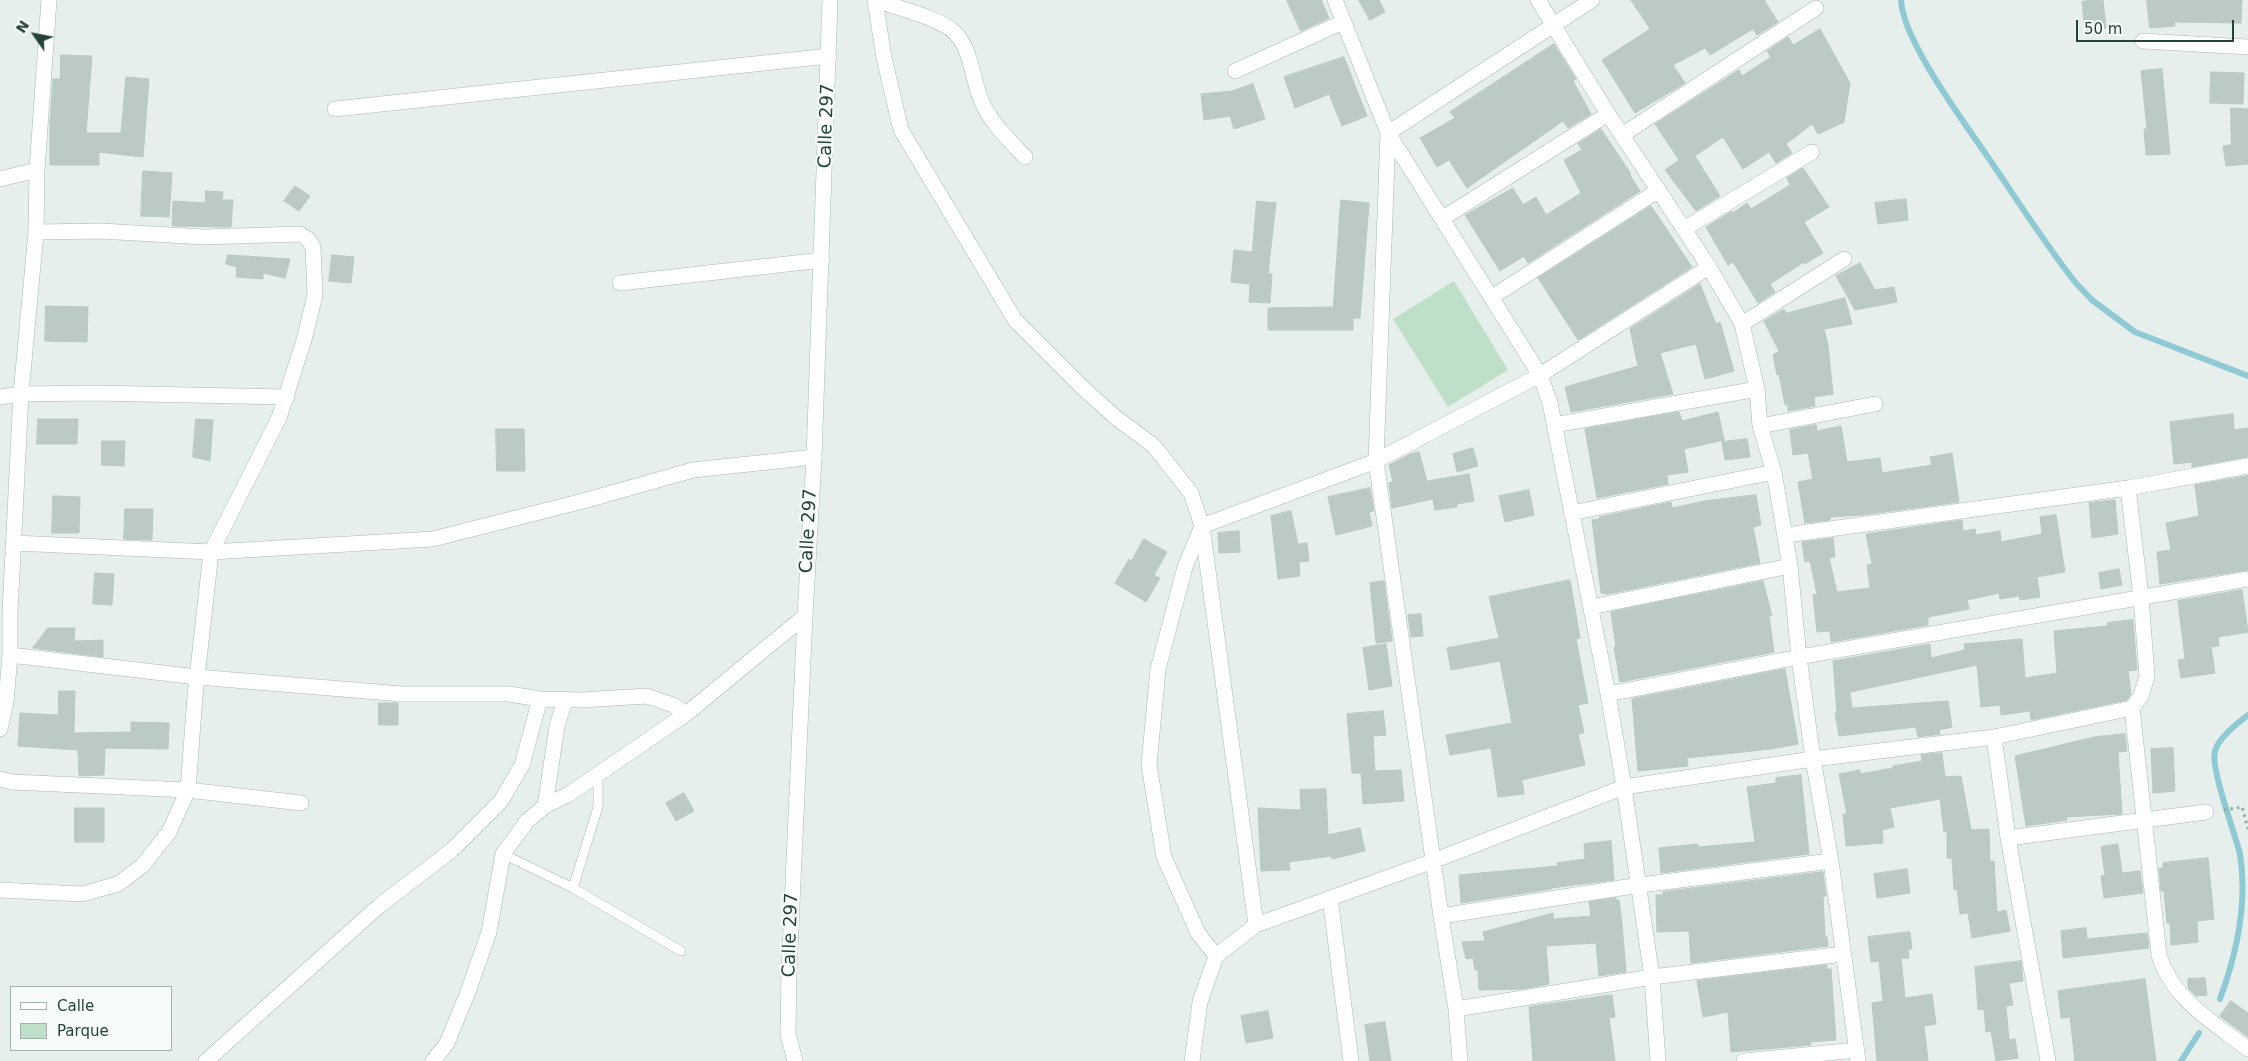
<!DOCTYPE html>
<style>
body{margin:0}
#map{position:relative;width:2248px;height:1061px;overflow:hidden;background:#e6efeb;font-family:"DejaVu Sans",sans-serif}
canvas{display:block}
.legend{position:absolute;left:10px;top:986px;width:162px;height:65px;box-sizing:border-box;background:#f7fbf9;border:1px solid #a3b1ad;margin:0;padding:6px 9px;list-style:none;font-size:15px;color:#24423a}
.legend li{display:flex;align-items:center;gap:10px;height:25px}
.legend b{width:25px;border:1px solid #a3b1ad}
.north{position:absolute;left:10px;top:10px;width:50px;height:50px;-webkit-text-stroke:4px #f7fbf9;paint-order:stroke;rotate:303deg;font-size:14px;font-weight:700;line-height:20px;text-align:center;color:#24423a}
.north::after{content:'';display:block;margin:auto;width:18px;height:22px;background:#24423a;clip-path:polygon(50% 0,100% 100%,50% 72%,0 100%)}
.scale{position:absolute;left:2076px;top:20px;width:158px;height:22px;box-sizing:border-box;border:2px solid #24423a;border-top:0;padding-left:6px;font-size:15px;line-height:18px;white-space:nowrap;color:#24423a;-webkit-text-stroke:4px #f7fbf9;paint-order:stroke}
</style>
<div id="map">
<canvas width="2248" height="1061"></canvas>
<ul class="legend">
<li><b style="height:6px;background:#fff"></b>Calle</li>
<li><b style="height:14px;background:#bfe0c8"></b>Parque</li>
</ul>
<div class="north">N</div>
<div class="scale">50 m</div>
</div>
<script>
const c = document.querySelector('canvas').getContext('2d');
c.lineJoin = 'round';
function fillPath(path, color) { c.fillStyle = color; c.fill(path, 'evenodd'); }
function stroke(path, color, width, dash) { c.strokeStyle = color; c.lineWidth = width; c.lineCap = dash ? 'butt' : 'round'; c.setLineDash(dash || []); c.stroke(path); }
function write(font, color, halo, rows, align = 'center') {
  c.font = font + ' "DejaVu Sans",sans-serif'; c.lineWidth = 4.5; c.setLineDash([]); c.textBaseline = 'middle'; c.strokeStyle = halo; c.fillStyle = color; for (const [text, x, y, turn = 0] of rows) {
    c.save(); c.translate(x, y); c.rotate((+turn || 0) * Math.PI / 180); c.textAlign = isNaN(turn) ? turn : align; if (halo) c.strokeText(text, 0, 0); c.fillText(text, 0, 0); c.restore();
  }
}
fillPath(new Path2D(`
 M1454,281l54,89 -60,37 -55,-88z`), '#bfe0c8');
stroke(new Path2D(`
 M1901,0c2,42 66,126 91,163 27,40 53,81 83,119l17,18 43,32 113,44
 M2220,999c17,-46 28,-95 20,-145 -5,-21 -30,-86 -25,-103 4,-14 23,-28 33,-36
 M2181,1061l18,-28`), '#8ec9d4', 6);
const building = new Path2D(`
 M1287,0h34l8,18 -28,13z
 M1359,0h20l6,12 -15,8z
 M1631,0h133l14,22 -21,13 -4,-6 -43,26 -5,-7 -32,17 12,18 -50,30 -33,-53 48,-31z
 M2091,0h12l3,28 -21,3 -3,-29z
 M2147,0h95l-1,23 -67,-1 1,4 -25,2z
 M1820,29l30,54 -6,39 -26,12 -6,-10 -26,20 6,9 -16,10 -7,-11 -26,17 -20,-32 -28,19 25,40 -24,15 -31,-41 14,-10 -24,-36 84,-54 3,6 29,-19 -4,-6 21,-14 5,8z
 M1554,44l22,35 -3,2 18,33 -23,14 -5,-7 -96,67 -18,-28 -12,7 -17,-29 35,-20 -5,-6z
 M61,55l31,1 -6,77h35l5,-56 23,2 -6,78 -44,-5v13h-49v-42l3,-44h7z
 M1344,57l23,59 -25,10 -13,-32 -34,14 -11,-31z
 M2162,69l8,85 -24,1 -2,-26h3l-6,-58z
 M2211,72l33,1 -1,31 -33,-1z
 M1253,84l12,35 -31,10 -4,-13 -26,4 -3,-26 31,-3z
 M2231,108l17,1v55l-22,2 -3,-20 8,-1z
 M1601,129l30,45 -1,1 10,16 -112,72 -4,-7 -24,15 -35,-56 48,-27 10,17 13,-8 10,18 35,-22 -17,-33 18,-10 -4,-6z
 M1803,168l26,39 -25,15 19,31 -18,11 -1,-2 -34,22 5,8 -17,11 -25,-41 -5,3 -22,-38 26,-16 1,2 14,-10 4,6 39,-24 -3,-7z
 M143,171l29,2 -3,44 -28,-1z
 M295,186l15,10 -11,15 -15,-10z
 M206,191l17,1 -1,8h11l-2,27 -59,-1 1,-25 32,2z
 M1906,199l2,21 -30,4 -3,-21z
 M1341,200l28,3 -9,115h-7v12h-85v-22l65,-1z
 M1257,201l19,2 -8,71h4l-2,29 -21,-1 1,-18 -19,-2 3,-32 18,2z
 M1651,206l41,61 -114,73 -40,-62z
 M228,255l62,4 -5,19 -22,-5v6l-27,-2 1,-10 -11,-3z
 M332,255l22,2 -3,26 -22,-2z
 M1860,263l15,27 19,-3 3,15 -42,8 -19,-34z
 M1700,284l16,40 4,-2 14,49 -29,8 -9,-35 -36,9 13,41 -102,18 -6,-25 73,-21 -8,-37z
 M1845,298l7,26 -28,5 4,16 5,49 -19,3 1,9 -27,5v-7l-3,1 -6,-31 -2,1 -4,-20 6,-4 -15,-30 20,-12 2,4z
 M46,306l42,1 -1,35 -42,-1z
 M1679,412l3,9 36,-9 6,28 -40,9 4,23 -21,3 1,9 -71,14 -12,-69z
 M2233,414l1,16 14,-2v29l-56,10v-5l-18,2 -4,-42z
 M38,419h40l-1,25h-40z
 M196,419l17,1 -3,41 -17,-4z
 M1816,425l1,6 24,-5 6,36 33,-4 2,15 50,-8 -2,-8 22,-4 7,49 -97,13 -32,2v3l-25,3 -7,-41 15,-3 -5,-26 -15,2 -3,-25z
 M496,429h28l1,42h-28z
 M1747,439l3,18 -25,3 -3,-18z
 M102,441h23l-1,25 -22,-1z
 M1473,448l5,18 -21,6 -4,-18z
 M1419,452l8,29 42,-7 5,27 -17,3v3l-22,3 -2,-11 -41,9 -3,-25 4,-1 -4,-17 21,-11z
 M2248,476v94l-88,14 -3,-32 14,-2 -5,-27 33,-7 -4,-31z
 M1370,488l4,23 -5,1 3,14 -36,9 -8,-38z
 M1529,490l5,25 -29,7 -6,-26z
 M1756,495l5,30 -8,2 7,36 -152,31 -7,-1 -9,-73 8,-1 -1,-2 72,-15 1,6 33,-7z
 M53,496l27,1 -1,36h-27z
 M2115,500l3,34 -26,4 -3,-35z
 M125,509h28l-1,31 -28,-1z
 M1291,511l7,33 9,-1 2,18 -10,1 1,14 -22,3 -7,-63z
 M2056,515l9,57 -28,5 3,20 -20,3 -1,-4 -19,3 -1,-6 -32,7 2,9 -41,8v8l-97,17 -1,-11 -13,1 -4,-37 4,-1 -7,-33 -5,1 -3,-20 31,-4 2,19 -6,1 8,34 33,-4 -3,-23 5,-1 -6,-30 96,-14 1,11 12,-2 1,6 24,-4 1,11 41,-8 -2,-17z
 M1239,531l1,21 -21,1 -1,-20z
 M1144,539l23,13 -13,23 6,3 -14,24 -31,-19 14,-24 2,2z
 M2119,569l3,16 -21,4 -2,-16z
 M95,573l19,1 -2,31 -19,-1z
 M1570,580l10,58 -4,1 12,64 -10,2 6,28 -6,1 7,31 -63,15 2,14 -26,3 -7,-49 -41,7 -4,-20 66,-12 -12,-62 -49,9 -4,-22 52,-10 -10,-41z
 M1384,581l8,60 -16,2 -6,-60z
 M1763,581l9,35h-3l5,36 -154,30 -6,-35h2l-5,-35z
 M2242,590l6,42 -30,5 1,9 -8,1 4,26 -34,5 -3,-18 7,-1 -7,-58z
 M1421,614l2,22 -12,1 -3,-22z
 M2133,620l4,50 -9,1 3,23 -4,6 -96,20 -1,-9 -29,4 -1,-10 -19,2 -4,-42 -127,27 2,16 96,-7 4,26 -13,3 1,4 -22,3 -2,-10 -77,9 -4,-23h2l-4,-52 97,-17 1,14 34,-8 -1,-6 58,-5 3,39 32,-5 -3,-42 54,-5 -1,-3z
 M48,628h27l-1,13 29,-1v17l-70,-9z
 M1386,644l6,42 -23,4 -6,-42z
 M1785,669l13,75 -27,5 -84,9 1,8 -50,5 -6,-72z
 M59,691h16l-1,42 57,-1v-10l38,1 -1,26 -63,-1 -1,27 -25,1 -1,-26 -60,-4 2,-33 38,2z
 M379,703h19v22h-19z
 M1383,711l3,24 -13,1 2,35 26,-1 3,31 -41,3 -2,-31h-9l-5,-59z
 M2125,734l2,17 -9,1 4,62 -56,3 1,3 -41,6 -11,-70 79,-19z
 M2173,748l2,43 -22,2 -2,-44z
 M1942,753l3,24 16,-1 10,54 18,-1 1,33 4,-1 3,51 9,-2 4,21 -38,7 -4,-25 -8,1 -3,-25 -3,1 -2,-32h-5v-27l-3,1 -4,-33 -50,9 4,19 -12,3 1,13 -37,3 -3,-32h4l-8,-40 21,-4v4l33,-6v-2l29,-5 -1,-6z
 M1801,775l8,79 -148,19 -2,-25 39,-4v3l57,-5 -8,-55 29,-4v-5z
 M1326,789l2,46 32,-7 5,23 -33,8 -1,-3 -42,6 1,8 -29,1 -3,-63 43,2 -1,-20z
 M684,793l10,18 -18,10 -10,-18z
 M75,808h29v34h-29z
 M1611,841l3,39 -63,8v1l-90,14 -2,-28 99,-9 -1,-3 28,-4 -1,-15z
 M2118,844l4,29 18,-2 3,22 -39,5 -3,-22 4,-1 -4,-28z
 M2208,858l6,61 -17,2 1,21 -27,3 -1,-22h-3l-3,-32h-3l-2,-23h4v-5z
 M1907,869l3,24 -33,5 -3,-24z
 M1823,872l3,24h-3l2,41h2l1,9 -137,17 -2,-32 -32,1 -1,-37h7v-3z
 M1616,898v2h3l3,24 4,48 -27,4 -3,-33 -50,3 3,38 -26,5 -44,1 -1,-20h-3l-2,-12 -7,1 -4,-17 23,-1 -2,-9 70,-19v6l38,-3 -2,-14z
 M2086,928l1,11 60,-6 2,15 -86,10 -2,-27z
 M1910,932l2,17h-4l1,9h-8l4,40 27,-4 4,30 -12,2 4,35h-51l-5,-58 11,-2 -4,-40 -8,1 -3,-25z
 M2021,961l2,20 -14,2 4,22 -7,1 3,34 6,-1 3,19 -22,3 -5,-30 -5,1 -2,-23 -6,1 -3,-43z
 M1827,965l-1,4h5l5,71 -26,2 1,3 -80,7 -3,-40 -25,5 -6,-36z
 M2205,978l2,17 -11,1 -8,-8v-9z
 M2145,979l11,82h-81l-5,-44 -9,1 -3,-27z
 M1612,995l3,22 -6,1 6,43h-82l-4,-54z
 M2231,1001l17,12v24l-28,-21z
 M1268,1011l5,27 -27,5 -5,-27z
 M1385,1022l6,39h-21l-5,-36z`);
fillPath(building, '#bbcac4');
stroke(building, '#b8c9c2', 1);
const lane = new Path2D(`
 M503,854l70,34 108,63
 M573,888l25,-81v-33`);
const street = new Path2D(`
 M875,0l9,58 17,72 114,190 68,68 32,29 39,29 37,47 11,33 -17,41 -27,102 -9,96 15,92 34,76 18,23
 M875,0c20,7 66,18 80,33 17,17 17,46 26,67 9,22 28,40 44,57
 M1335,0l53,133 152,242 10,28 58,291 16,93 28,190 6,84
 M1538,0l70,114 101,153 33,57 15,65 3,37 14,46 16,94 9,91 14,102 18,102 27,200
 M2143,41l105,6
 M1235,71l108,-49
 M335,109l494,-53
 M1622,135l194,-127
 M0,179l37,-9
 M1443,218l165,-104
 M1684,229l128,-77
 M620,283l202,-23
 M1492,297l167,-107
 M1742,324l102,-65
 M0,397l21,-3 72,-1 194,4
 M1554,425l203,-36
 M1760,426l115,-22
 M2128,488l13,109 6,79 -6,20 -9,12 27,247c13,44 54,67 89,94
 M1571,513l203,-41
 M1786,535l342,-47 120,-22
 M14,543l197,9 222,-13 154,-39 106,-30 121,-13
 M1591,607l199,-41
 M10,655l187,22 205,17h107l31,5 41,1 66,-4 26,9 13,9
 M1608,694l191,-37 449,-78
 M0,729l6,-27 4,-47v-43l11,-218 15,-162 1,-62 12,-170
 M1994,737l14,101 40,223
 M0,779l12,3 176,8 113,13
 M545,806l12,-80 8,-26
 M2008,838l198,-26
 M0,890l82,4 36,-10 24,-18 27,-34 19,-42 7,-94 16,-144 68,-134 25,-78 11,-45 -2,-48 -5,-8 -8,-5 -96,3 -103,-6 -65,1
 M1330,898l21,163
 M1441,916l199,-31 191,-24
 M1256,925l-54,-399 174,-65 164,-86 169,-108
 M1456,1009l196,-32 191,-23
 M206,1061l173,-155 73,-56 49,-49 21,-36 18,-66
 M433,1061l14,-18 21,-51 21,-60 14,-78 24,-33 18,-15 24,-12 117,-80 119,-98
 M1192,1061l8,-59 16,-46 40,-31 177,-64 191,-74 189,-28 181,-22 138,-29
 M1460,1061l-4,-52 -15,-93 -65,-455 12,-328 204,-133
 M1744,1061l113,-11`);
const secondary = new Path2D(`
 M795,1061l-7,-27 1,-63 16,-355 9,-159 16,-457`);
stroke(lane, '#a8b8b2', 10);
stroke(street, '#a8b8b2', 16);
stroke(secondary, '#a4bbb3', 16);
stroke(new Path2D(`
 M2224,810l18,-3 6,22`), '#86b3a5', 3, [2.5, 4]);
stroke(lane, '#fff', 9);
stroke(street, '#fff', 15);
stroke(secondary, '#fff', 15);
write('18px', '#24423a', '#f7fbf9', [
 ["Calle 297",827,126,-88],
 ["Calle 297",809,531,-87],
 ["Calle 297",791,935,-88]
]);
</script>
